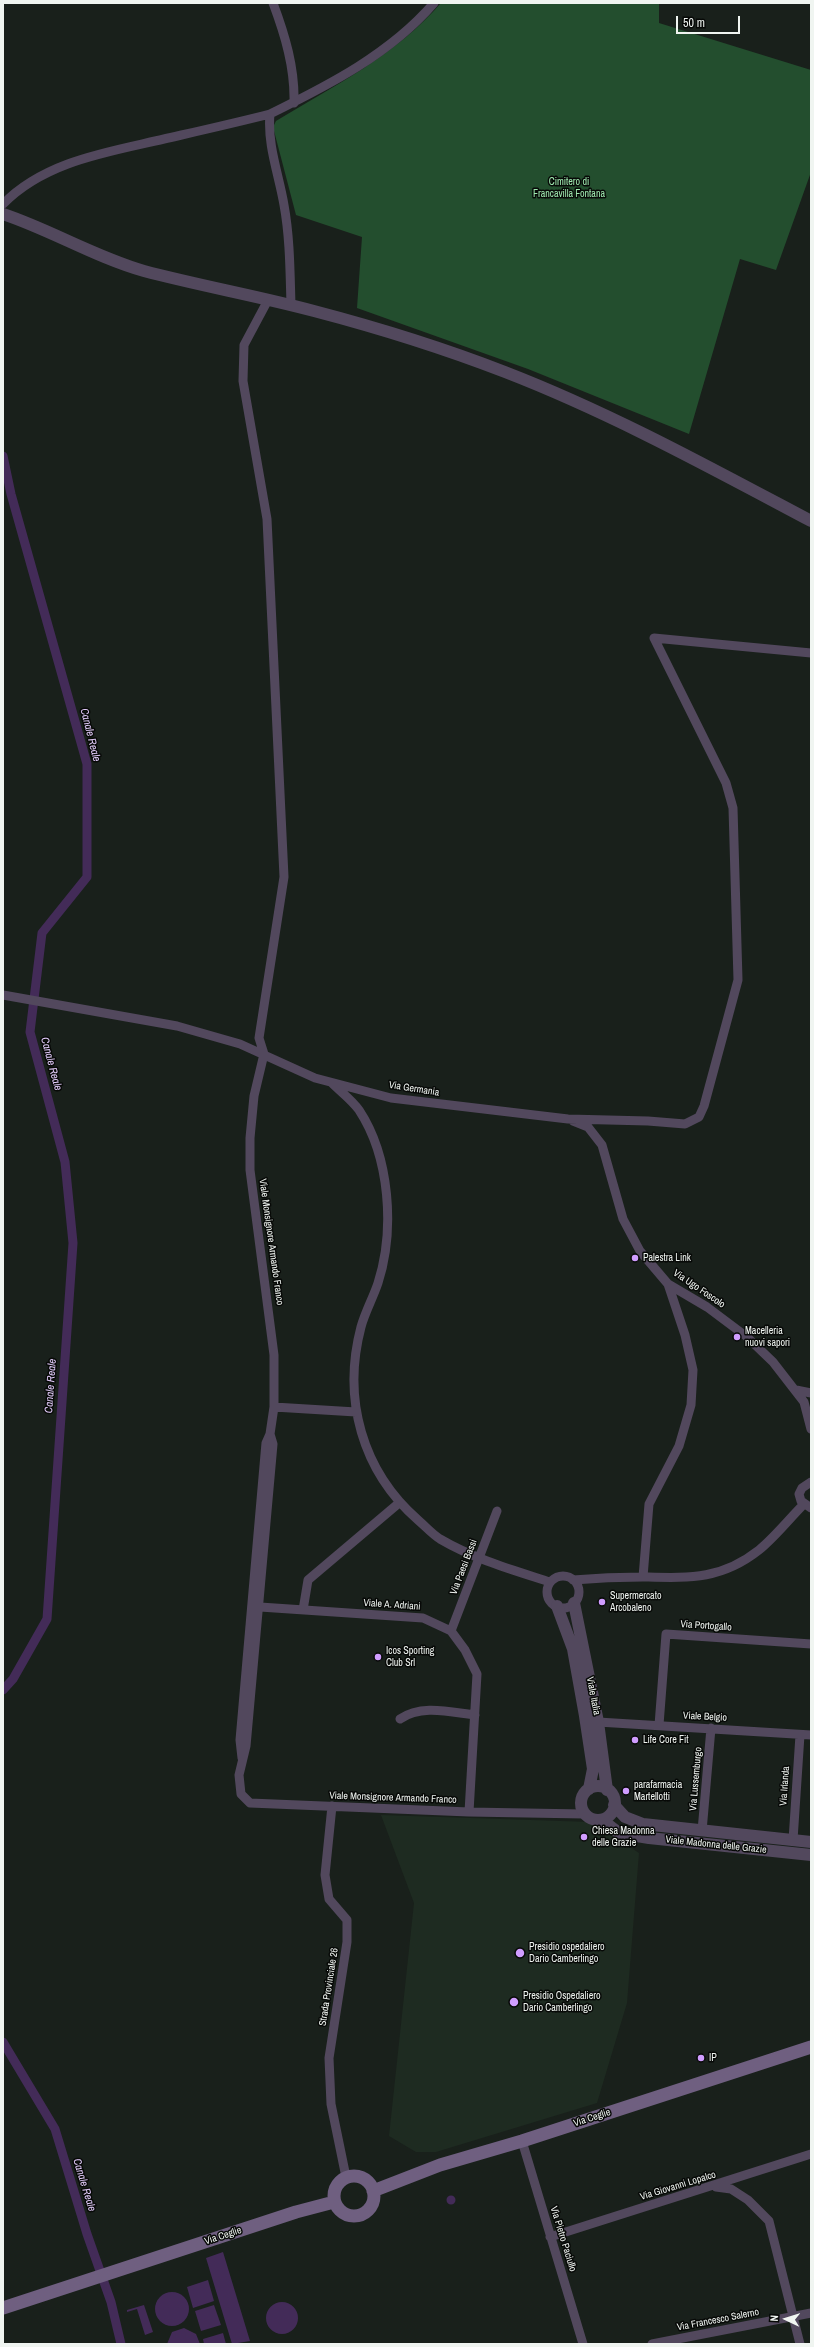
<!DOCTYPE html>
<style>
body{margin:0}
#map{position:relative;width:814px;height:2347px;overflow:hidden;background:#19201b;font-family:"Archivo Narrow",sans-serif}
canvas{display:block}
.frame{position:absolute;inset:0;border:4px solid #f0f5f1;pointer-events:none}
.north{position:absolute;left:766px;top:2299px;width:40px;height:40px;-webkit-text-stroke:3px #070907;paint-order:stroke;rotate:274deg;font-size:11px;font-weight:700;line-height:16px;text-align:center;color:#f0f5f1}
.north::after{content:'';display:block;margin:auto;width:14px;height:18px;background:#f0f5f1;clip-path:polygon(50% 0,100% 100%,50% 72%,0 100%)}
.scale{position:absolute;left:676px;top:16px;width:64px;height:18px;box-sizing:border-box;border:2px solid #f0f5f1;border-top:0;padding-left:5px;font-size:12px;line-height:14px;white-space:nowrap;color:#f0f5f1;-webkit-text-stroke:3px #070907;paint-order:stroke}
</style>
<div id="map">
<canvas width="814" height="2347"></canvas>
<div class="frame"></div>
<div class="north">N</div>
<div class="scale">50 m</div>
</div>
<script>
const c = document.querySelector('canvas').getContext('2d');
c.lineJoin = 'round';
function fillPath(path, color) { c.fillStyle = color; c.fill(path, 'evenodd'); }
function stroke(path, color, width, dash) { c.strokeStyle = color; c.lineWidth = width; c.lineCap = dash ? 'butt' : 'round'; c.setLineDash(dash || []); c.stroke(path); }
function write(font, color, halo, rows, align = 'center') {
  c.font = font + ' "Archivo Narrow",sans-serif'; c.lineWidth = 3; c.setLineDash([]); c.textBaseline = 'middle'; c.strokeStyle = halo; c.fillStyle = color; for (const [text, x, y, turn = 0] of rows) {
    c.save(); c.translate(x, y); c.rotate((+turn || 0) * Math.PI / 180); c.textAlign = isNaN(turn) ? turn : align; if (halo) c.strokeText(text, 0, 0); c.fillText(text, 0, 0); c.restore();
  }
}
fillPath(new Path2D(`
 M381,1815l210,7 48,31 -12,150 -30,100 -161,49h-20l-27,-16 25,-233z`), '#1e2b21');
fillPath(new Path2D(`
 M441,3h218v20l152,47v102l-35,98 -36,-11 -51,175 -161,-65 -171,-61 5,-71 -66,-22 -23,-88 3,-6c58,-35 120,-66 165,-118z`), '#234e2e');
fillPath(new Path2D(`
 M446.5 2200a4.5 4.5 0 1 1 9 0a4.5 4.5 0 1 1-9 0Z
 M223,2252l27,89 -18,3 -26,-86z
 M208,2280l6,21 -21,7 -6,-21z
 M155 2309a17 17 0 1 1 34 0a17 17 0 1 1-34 0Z
 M266 2318a16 16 0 1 1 32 0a16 16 0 1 1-32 0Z
 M144,2305l9,27 -8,3 -8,-26 -10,3v-2z
 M214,2305l7,20 -20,6 -6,-20z
 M184,2328l12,6 4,10h-33l5,-12z
 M223,2333l3,11h-22l-1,-5z`), '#432b58');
stroke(new Path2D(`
 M3,456l8,38 76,270v113l-45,56 -12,99 35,130 8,81 -26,376 -34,60 -10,11
 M3,2042l52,87 32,105 24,68 10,42`), '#432b58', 9);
stroke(new Path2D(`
 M273,3c12,32 22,65 21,100
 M3,204c42,-43 105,-52 161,-65 35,-8 71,-16 106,-25
 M291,305c-1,-33 -1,-67 -7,-100 -5,-30 -17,-60 -14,-91 59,-29 120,-60 164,-111
 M3,995l174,31 63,18 75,34 76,20 177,21 80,2 37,3 14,-7 5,-11 34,-126 -5,-172 -7,-25 -72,-145 157,15
 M332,1083c9,9 20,17 27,27 31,47 36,120 19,173 -5,15 -13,29 -17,44 -19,72 1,144 57,193 7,6 14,14 22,19 34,20 73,31 110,43
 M573,1121l15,6 14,18 21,74 17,32 28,33 39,23 40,30 26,25 31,40 7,27
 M796,1390l15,3
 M274,1407l82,5
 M270,1434l3,10 -27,302 -7,29 2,19 9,9 219,9 115,2
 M811,1482l-9,6 -3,6 2,7 10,7
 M547 1592a16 16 0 1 1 32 0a16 16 0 1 1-32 0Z
 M643,1577l6,-73 30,-58 12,-41 2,-35 -8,-35 -17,-51
 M573,1580c23,-2 47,-3 70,-3 46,1 78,3 116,-27 16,-13 30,-31 45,-46
 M260,1607l163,11 28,13 14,19 12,24 -8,138
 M303,1610l5,-30 91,-77
 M451,1631l46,-120
 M400,1719c21,-15 50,-7 75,-4
 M598,1722l213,13
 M659,1725l7,-91 145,10
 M242,1758l-2,-18 26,-297 4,-9 4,-27v-52l-24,-185v-32l4,-42 10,-42 -5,-16 25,-161 -17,-358 -24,-138 1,-36 24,-45
 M332,1806l-7,69 4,24 18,21v22l-18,116 2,46 15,73
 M702,1831l9,-103
 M793,1840l7,-105
 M522,2141l61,203
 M716,2187l15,2 17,11 21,21 31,123
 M550,2237l261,-83
 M652,2344l159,-31`), '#52485d', 9);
stroke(new Path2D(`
 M3,214c48,16 92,43 141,57 57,15 114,25 170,40 65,17 129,37 191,61 106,41 206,96 306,149
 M574,1603l24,119 9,68
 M557,1606l16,43 12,67 8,53 -4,20
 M581 1803a17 17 0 1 1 34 0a17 17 0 1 1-34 0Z
 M614,1805l11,12 18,7 168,18
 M602,1820l17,13 30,5 162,17`), '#52485d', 12);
stroke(new Path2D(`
 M334 2196a20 20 0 1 1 40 0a20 20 0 1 1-40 0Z
 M373,2191l67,-26 82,-24 289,-94
 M3,2308l293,-96 38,-10`), '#6f5f80', 13);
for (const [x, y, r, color] of [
 [635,1258,4,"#d09dff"],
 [737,1337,4,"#d09dff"],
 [602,1602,4,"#d09dff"],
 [378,1657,4,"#d09dff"],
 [635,1740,4,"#d09dff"],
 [626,1791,4,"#d09dff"],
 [584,1837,4,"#d09dff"],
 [520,1953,5,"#d09dff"],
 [514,2002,5,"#d09dff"],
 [701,2058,4,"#d09dff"]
]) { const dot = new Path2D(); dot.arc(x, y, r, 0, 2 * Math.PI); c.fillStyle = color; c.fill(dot); stroke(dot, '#070907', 1.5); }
write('10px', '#a0ebb1', '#070907', [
 ["Cimitero di",569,182],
 ["Francavilla Fontana",569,194]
]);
write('10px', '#f0f5f1', '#070907', [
 ["Via Germania",414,1089,9],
 ["Viale Monsignore Armando Franco",271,1242,82],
 ["Via Ugo Foscolo",699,1289,34],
 ["Via Paesi Bassi",464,1567,-69],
 ["Viale A. Adriani",392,1605,4],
 ["Via Portogallo",706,1626,4],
 ["Viale Italia",593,1696,79],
 ["Viale Belgio",705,1717,3],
 ["Via Lussemburgo",696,1779,-85],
 ["Via Irlanda",785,1786,-86],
 ["Viale Monsignore Armando Franco",393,1798,2],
 ["Viale Madonna delle Grazie",716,1845,6],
 ["Strada Provinciale 26",329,1987,-81],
 ["Via Ceglie",592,2118,-18],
 ["Via Giovanni Lopalco",678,2186,-17],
 ["Via Ceglie",223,2236,-18],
 ["Via Pietro Paciullo",563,2239,73],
 ["Via Francesco Salerno",718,2320,-11]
]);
write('10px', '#f0f5f1', '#070907', [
 ["Palestra Link",643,1258],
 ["Macelleria",745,1331],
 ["nuovi sapori",745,1343],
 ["Supermercato",610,1596],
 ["Arcobaleno",610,1608],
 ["Icos Sporting",386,1651],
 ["Club Srl",386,1663],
 ["Life Core Fit",643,1740],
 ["parafarmacia",634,1785],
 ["Martellotti",634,1797],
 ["Chiesa Madonna",592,1831],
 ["delle Grazie",592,1843],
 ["Presidio ospedaliero",529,1947],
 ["Dario Camberlingo",529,1959],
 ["Presidio Ospedaliero",523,1996],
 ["Dario Camberlingo",523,2008],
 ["IP",709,2058]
], 'left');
write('italic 11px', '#e0caf8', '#070907', [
 ["Canale Reale",90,735,76],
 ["Canale Reale",51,1064,75],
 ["Canale Reale",51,1386,-86],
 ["Canale Reale",84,2185,73]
]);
</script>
